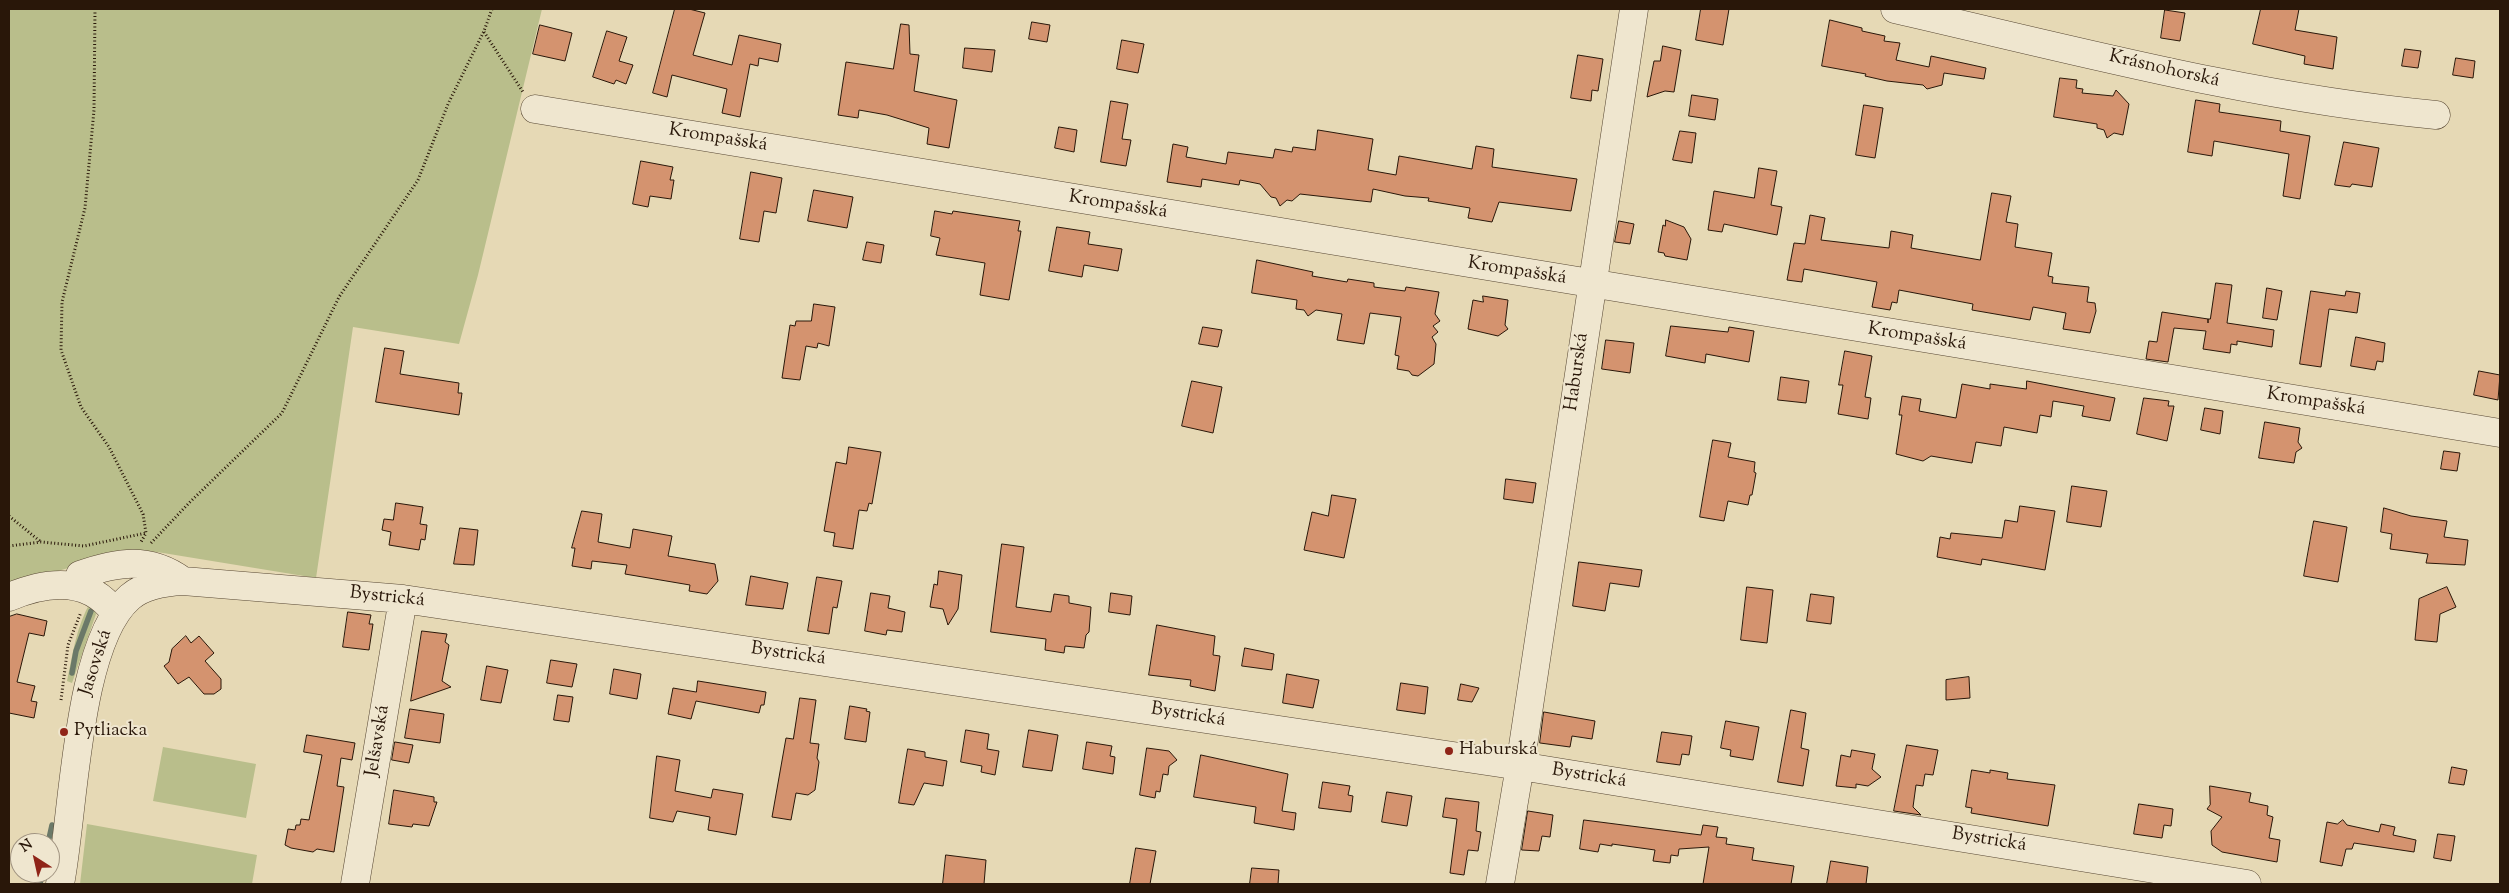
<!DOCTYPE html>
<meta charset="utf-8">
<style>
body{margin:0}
#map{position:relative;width:2509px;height:893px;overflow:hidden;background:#e6d9b5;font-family:"Sorts Mill Goudy",serif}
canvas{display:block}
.frame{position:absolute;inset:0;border:10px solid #291709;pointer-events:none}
.north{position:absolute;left:10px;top:833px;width:50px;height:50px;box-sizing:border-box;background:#efe6cf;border:1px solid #a09380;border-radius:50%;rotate:325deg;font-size:14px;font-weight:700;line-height:20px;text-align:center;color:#291709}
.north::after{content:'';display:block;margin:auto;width:18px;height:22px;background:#8f2418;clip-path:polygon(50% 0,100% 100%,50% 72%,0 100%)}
</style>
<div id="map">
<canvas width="2509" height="893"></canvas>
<div class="frame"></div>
<div class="north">N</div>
</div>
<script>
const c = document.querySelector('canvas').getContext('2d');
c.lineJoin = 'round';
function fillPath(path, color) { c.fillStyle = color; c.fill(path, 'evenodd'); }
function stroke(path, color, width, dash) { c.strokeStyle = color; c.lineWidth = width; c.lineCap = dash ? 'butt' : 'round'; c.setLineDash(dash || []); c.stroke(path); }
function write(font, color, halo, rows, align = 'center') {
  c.font = font + ' "Sorts Mill Goudy",serif'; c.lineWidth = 4; c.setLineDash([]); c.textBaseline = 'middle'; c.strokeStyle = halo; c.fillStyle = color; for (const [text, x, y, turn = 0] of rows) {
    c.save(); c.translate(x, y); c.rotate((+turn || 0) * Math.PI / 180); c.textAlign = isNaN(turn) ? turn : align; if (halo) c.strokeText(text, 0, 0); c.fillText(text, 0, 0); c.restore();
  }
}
fillPath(new Path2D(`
 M9,9h533l-64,266 -19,69 -106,-17 -37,251 -159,-26 -29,-1 -119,34z
 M91,601l5,13 -24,69 -5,-2c6,-28 9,-54 24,-80z
 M163,747l93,17 -10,54 -93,-17z
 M87,824l170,31 -5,29h-172z`), '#b9be8b');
stroke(new Path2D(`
 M72,673l4,-22 15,-40
 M48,843l4,-18
 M40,884l2,-11`), '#6b7968', 5.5);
const building = new Path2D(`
 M675,9h14l16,4 -12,42 39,10 7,-30 42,9 -3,18 -19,-4 -1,8 -8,-2 -10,53 -18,-4 5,-24 -55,-14 -5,22 -14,-4z
 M1701,9h28l-6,36 -27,-5z
 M2261,9h38l-4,21 42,7 -4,32 -29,-5 1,-8 -52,-12z
 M2165,10l20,3 -5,28 -19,-3z
 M1830,20l32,8v3l23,5 -1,5 16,2 -4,17 33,7 2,-11 55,12 -2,11 -40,-6 -2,12 -15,4 -4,-4 -36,-4 -22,-5 1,-2 -44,-8z
 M1032,22l18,3 -3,17 -18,-3z
 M901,24l8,1 1,29 9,1 -5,36 43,9 -8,48 -22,-4 2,-16 -42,-13 -28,-5 -1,8 -20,-3 8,-53 47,7z
 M540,25l32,8 -7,28 -32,-7z
 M607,31l20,6 -8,24 14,4 -7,19 -10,-4 -2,4 -21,-7z
 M1122,40l22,4 -6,29 -21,-4z
 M1663,46l18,4 -7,42 -9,-1 -18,6 7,-36h6z
 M965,48l30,2 -3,22 -29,-4z
 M2405,49l16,2 -3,17 -16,-2z
 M1578,55l25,4 -5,32 -6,-1 -1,11 -20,-3z
 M2456,58l19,3 -2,17 -20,-3z
 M2060,78l17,2 -1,8 7,1 -1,4 31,3 3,-6 13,14 -6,31 -9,-2 -7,5 -3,-8 -7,-2v-4l-43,-7z
 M1692,95l26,4 -3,21 -26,-4z
 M2196,100l24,4 -1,8 62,9 -1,10 30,5 -10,63 -17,-3 6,-42 -75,-13 -2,15 -24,-4z
 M1111,101l17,3 -6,35 9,1 -5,26 -25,-4z
 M1864,105l19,3 -8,50 -19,-3z
 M1059,127l18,3 -3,22 -19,-4z
 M1318,130l55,9 -5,31 28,5 3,-19 73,13 4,-23 18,3 -2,18 85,12 -6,32 -72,-9 -7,20 -24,-4 2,-10 -42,-7 1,-3 -24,-2 -32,-7 -2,13 -71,-8 -8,7 -5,-1 -7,6 -4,-8 -5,-1 -11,-13 -20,-4 -1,5 -37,-6 -1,8 -34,-5 6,-38 15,3 -2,10 40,7 2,-12 45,6 2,-9 17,3 1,-5 22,3z
 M1680,131l16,2 -4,30 -19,-3z
 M2344,142l35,6 -7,39 -20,-3 -2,3 -15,-2z
 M641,161l32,6 -3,13h4l-3,19 -21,-3 -2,11 -15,-3z
 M1759,168l18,3 -6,34 11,2 -5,28 -53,-11 -2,8 -14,-2 6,-39 40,7z
 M751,172l31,6 -6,35 -12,-2 -5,31 -19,-3z
 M814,190l39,7 -6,31 -39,-7z
 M1992,193l19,3 -5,26 12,2 -3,23 37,6 -4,23 5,1 -1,6 37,4 -2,15 8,1 1,8 -6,22 -27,-4 3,-16 -33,-6 -3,13 -58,-10 1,-6 -74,-14 -2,13 -5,-1 -2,8 -18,-3 5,-25 -73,-13 -2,13 -15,-2 7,-37 11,1 5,-29 15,3 -4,22 68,8 2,-17 22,4 -2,13 69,12z
 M935,211l17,3 1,-3 67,10 -2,10h3l-12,69 -29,-5 5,-32 -49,-8 4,-17 -9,-2z
 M1666,220l18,7 7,12 -4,21 -22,-4 -1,-3 -6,-1 5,-27 2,1z
 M1619,221l15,3 -4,20 -15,-2z
 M1057,227l33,5 -2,12 34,5 -4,22 -34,-6 -2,12 -33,-6z
 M867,242l17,3 -3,18 -18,-3z
 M1257,260l56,12 -1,4 35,6 1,-3 26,4v4l31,4 1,-4 33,5 -4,22 5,7 -7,5 5,6 -6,5 4,7 -2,20 -16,12 -6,-1 -3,-4 -12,-2 2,-13 -4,-1 6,-38 -31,-4 -6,31 -27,-4 5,-26 -26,-4 -8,6 -4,-6 -8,-1 1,-9 -45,-7z
 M2216,283l16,2 -5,38 47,7 -2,17 -35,-6v4l-6,-1 -1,9 -27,-4 3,-18 -32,-3 -6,34 -22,-3 3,-18 8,1 5,-30 46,7v4v-4h2z
 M2267,288l15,3 -5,29 -14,-2z
 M2311,291l34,5 1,-5 14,2 -3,20 -28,-4 -8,58 -21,-3z
 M1483,296l25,4 -3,25 3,4 -10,7 -30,-7 5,-29 10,2z
 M814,304l21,3 -6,39 -11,-3 -1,5 -11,-2 -6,34 -18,-2 8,-53 5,1 1,-5h15z
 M1671,326l57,6 1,-5 25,4 -5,31 -43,-8 -1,9 -39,-7z
 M1203,327l19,3 -4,17 -19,-3z
 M2356,337l29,6 -2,19 -6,-1 -2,9 -24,-4z
 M1606,340l28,3 -4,30 -28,-4z
 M385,348l19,3 -4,23 59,9 -1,10h4l-3,22 -83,-13z
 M1845,351l27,5 -7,41 6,1 -3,21 -30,-5 5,-29h-4z
 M2479,371l21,4 -2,25 -24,-5z
 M1781,377l28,4 -3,22 -28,-3z
 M1192,381l30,6 -9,46 -31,-7z
 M2027,381l88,17 -5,23 -28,-5 2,-10 -31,-5 -2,16 -11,-2 -3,18 -33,-6 -3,19 -25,-4 -4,21 -41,-7 -8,5 -27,-7 6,-39h-3l3,-19 19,3 -2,12 37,7 6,-34 28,5v-5l36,5z
 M2144,398l25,3 -1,5h6l-7,35 -30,-7z
 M2205,408l18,3 -3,23 -19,-4z
 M2265,422l35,6 -2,14 4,6 -6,4 -2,11 -35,-5z
 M1713,440l18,3 -3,14 27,5 -1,10 2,1 -4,22h-2l-2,10 -20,-4 -4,20 -24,-4z
 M849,447l32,5 -9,52 -3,-1 -2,8 -8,-1 -6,39 -20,-3 2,-13 -11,-2 12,-69 10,2z
 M2444,451l16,2 -3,18 -16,-2z
 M1506,479l30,4 -3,20 -29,-4z
 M2072,486l35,5 -6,36 -34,-5z
 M1332,495l24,4 -12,59 -40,-8 8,-38 16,4z
 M396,503l27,4 -3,17 7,1 -2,15 -4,-1 -2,11 -30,-5 2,-13 -9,-2 2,-11 9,1z
 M2020,506l35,5 -10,59 -63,-11 -1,6 -44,-8 3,-20 10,2 1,-6 51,5 3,-18 12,2z
 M2384,508l27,8 36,5 -3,16 24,3 -3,25 -39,-2 2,-9 -38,-5 2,-15 -11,-2z
 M582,511l20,3 -4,28 32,6 3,-19 39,7 -4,20 47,8 3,17 -11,13 -18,-3 1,-6 -65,-11 2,-9 -35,-4 -1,8 -19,-3 3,-18h-3z
 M2314,521l33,6 -9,55 -34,-6z
 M460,528l18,2 -4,35 -20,-1z
 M1002,544l22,3 -8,60 35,5 3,-18 15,2v7l22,4 -2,25 -3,3 -2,13 -19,-2 -1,7 -19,-3 1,-11 -55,-7z
 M1579,562l63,8 -3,17 -29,-4 -5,28 -32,-5z
 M939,571l23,4 -4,34 -10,16 -5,-16 -13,-2 4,-23 3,1z
 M751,576l37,7 -5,26 -37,-4z
 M817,577l25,4 -5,27 -4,-1 -4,27 -21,-3z
 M1747,587l26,3 -6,53 -26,-3z
 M2447,587l9,20 -16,7 -3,28 -22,-2 4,-41z
 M871,593l19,3 -2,12 17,4 -3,20 -15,-2 -1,5 -21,-4z
 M1111,593l21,3 -2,19 -21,-3z
 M1811,594l23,3 -3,27 -24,-3z
 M348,612l23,3 -2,9h4l-4,26 -26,-3z
 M17,614l30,7 -3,15 -15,-3 -12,49 18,4 -4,15 6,1 -3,16 -25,-5v-96z
 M1157,625l58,11 -2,19 7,1 -5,35 -25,-5 1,-6 -42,-5z
 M422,631l25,3 -2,8 4,3 -7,36 9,6 -40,14z
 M186,636l5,7 8,-7 15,17 -9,8 16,18v10l-7,5h-10l-15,-17 -11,7 -14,-18 5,-4 3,-13z
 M1245,648l29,6 -2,16 -30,-4z
 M551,660l26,4 -5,23 -25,-4z
 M487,666l21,4 -7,33 -20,-3z
 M614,669l27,5 -4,25 -27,-5z
 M1287,674l32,6 -6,28 -30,-5z
 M1969,677l1,21 -24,2v-20z
 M698,681l68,11 -2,13h-3l-2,8 -63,-12 -5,18 -23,-5 5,-26 23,4z
 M1401,683l27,4 -3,27 -28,-4z
 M1461,684l18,4 -7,14 -14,-2z
 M558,695l15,2 -4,25 -15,-2z
 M800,698l16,2 -6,43 9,1 -2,14 2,4 -4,28 -7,5 -12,-2 -5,27 -19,-3 14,-79 7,1z
 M850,706l17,3 -1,2 4,1 -4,30 -21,-3z
 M410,709l34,5 -4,29 -35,-5z
 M1791,710l15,3 -5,35 8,2 -6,36 -25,-4z
 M1544,712l51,9 -3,18 -20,-3 -2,11 -30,-4z
 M1726,721l33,6 -6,33 -23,-4 1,-6 -10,-2z
 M966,730l23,4 -2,15 12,2 -4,24 -14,-3 1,-6 -21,-4z
 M1029,730l29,5 -6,36 -29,-4z
 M1662,732l30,4 -3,19 -7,-1 -2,11 -23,-3z
 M307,735l48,8 -3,17 -11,-2 -4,28 7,1 -10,65 -17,-3 -4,3 -22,-4 -6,-3 3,-16 7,1 1,-5h4l1,-6 8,1 13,-65 -18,-3z
 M395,742l18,3 -4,18 -17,-3z
 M1087,742l25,4 -2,10 5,1 -2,17 -30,-5z
 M1907,745l31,5 -5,25 -8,-1 -2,12 -7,-1 -3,22 8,8 -27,-4z
 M1147,748l22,3 8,9 -8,6 -1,9 -5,-1 -3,18 -4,-1 -1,7 -15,-3z
 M908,749l17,3v5l22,4 -4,25 -19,-3 -10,22 -15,-2z
 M1852,750l23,4 -3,15 9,8 -13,9 -12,-2v4l-20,-2 5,-31 9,2z
 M1201,755l87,19 -6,37 14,2 -2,17 -40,-7 2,-16 -62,-10z
 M657,756l23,4 -5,31 36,7 2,-9 30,5 -7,41 -28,-5 2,-13 -33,-6 -4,11 -23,-4z
 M2452,767l15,3 -3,15 -15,-2z
 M1972,770l18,3v-3l18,3 -1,6 48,6 -7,41 -77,-13 1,-5 -6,-1z
 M1323,782l27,4 -2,9 5,1 -2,16 -32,-4z
 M2210,786l41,7 -2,9 19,4 -1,9 6,2 -4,21 11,2 -3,22 -55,-10 -10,-7 -1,-14 11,-14 -15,-8 3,-4z
 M394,790l40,7v5h3l-8,24 -16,-2 -1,3 -23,-3z
 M1387,792l25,4 -5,30 -25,-4z
 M1446,798l33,4 -3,29 5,1 -3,19 -10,-1 -4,25 -14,-2 7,-54 -14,-2z
 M2139,804l34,5 -2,17 -7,-1 -2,13 -28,-4z
 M1528,811l25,4 -3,22 -8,-1 -3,15 -17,-1z
 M1584,820l117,15 2,-10 15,2 -2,10 11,1 -1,6 28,4 -2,12 42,6 -3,18h-88l6,-37 -30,2 -1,7 -7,-1 -1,8 -17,-2 2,-11 -43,-6v2l-12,-2 -2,8 -18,-3z
 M2343,820l4,5 32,7 2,-8 14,3 -2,8 23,5 -2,12 -60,-9 -2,6h-6l-4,17 -22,-4 7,-40 10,2z
 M2438,834l17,2 -4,25 -17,-3z
 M1136,848l20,3 -6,33h-20z
 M946,855l40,5 -2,24h-41z
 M1831,861l37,6 -2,17h-39z
 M1252,868l27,2 -1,14h-28z`);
fillPath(building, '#d4936f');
stroke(building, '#291709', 1);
const minor = new Path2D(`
 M1895,9c179,41 358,89 541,106
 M535,109l1965,324
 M80,575c37,-13 69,-19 103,6
 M9,597c38,-16 80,-21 106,16
 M60,884c14,-70 16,-241 70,-287 14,-12 34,-15 53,-16l220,18 1117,167 727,118
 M355,884l48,-285
 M1500,884l20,-118 114,-757`);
stroke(minor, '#584834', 29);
stroke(new Path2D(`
 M95,9l-1,101 -9,98 -23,94 -1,48 20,57 28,40 34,67 3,19 -5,9
 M484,32l39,60
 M9,516l32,26
 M151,543l39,-41 92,-89 57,-116 79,-117 30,-76 36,-73 8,-22
 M9,546l32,-4 43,4 62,-13
 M61,700l7,-55 13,-33
 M32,884l3,-11`), '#291709', 3, [1, 2.5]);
stroke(minor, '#efe6cf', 28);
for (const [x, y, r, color] of [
 [64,732,5,"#8f2418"],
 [1449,751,5,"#8f2418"]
]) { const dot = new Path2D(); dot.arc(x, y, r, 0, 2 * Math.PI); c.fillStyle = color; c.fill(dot); stroke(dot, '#efe6cf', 2); }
write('19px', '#291709', '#efe6cf', [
 ["Krásnohorská",2164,70,13],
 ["Krompašská",718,139,9],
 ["Krompašská",1118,206,9],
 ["Krompašská",1517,272,9],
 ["Krompašská",1917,338,9],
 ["Haburská",1578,372,-82],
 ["Krompašská",2316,403,9],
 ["Bystrická",387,598,6],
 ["Bystrická",788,655,8],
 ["Jasovská",97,663,-72],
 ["Bystrická",1188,716,9],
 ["Jelšavská",379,741,-81],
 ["Bystrická",1589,777,9],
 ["Bystrická",1989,841,9]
]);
write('19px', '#291709', '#efe6cf', [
 ["Pytliacka",74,732],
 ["Haburská",1459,751]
], 'left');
</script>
